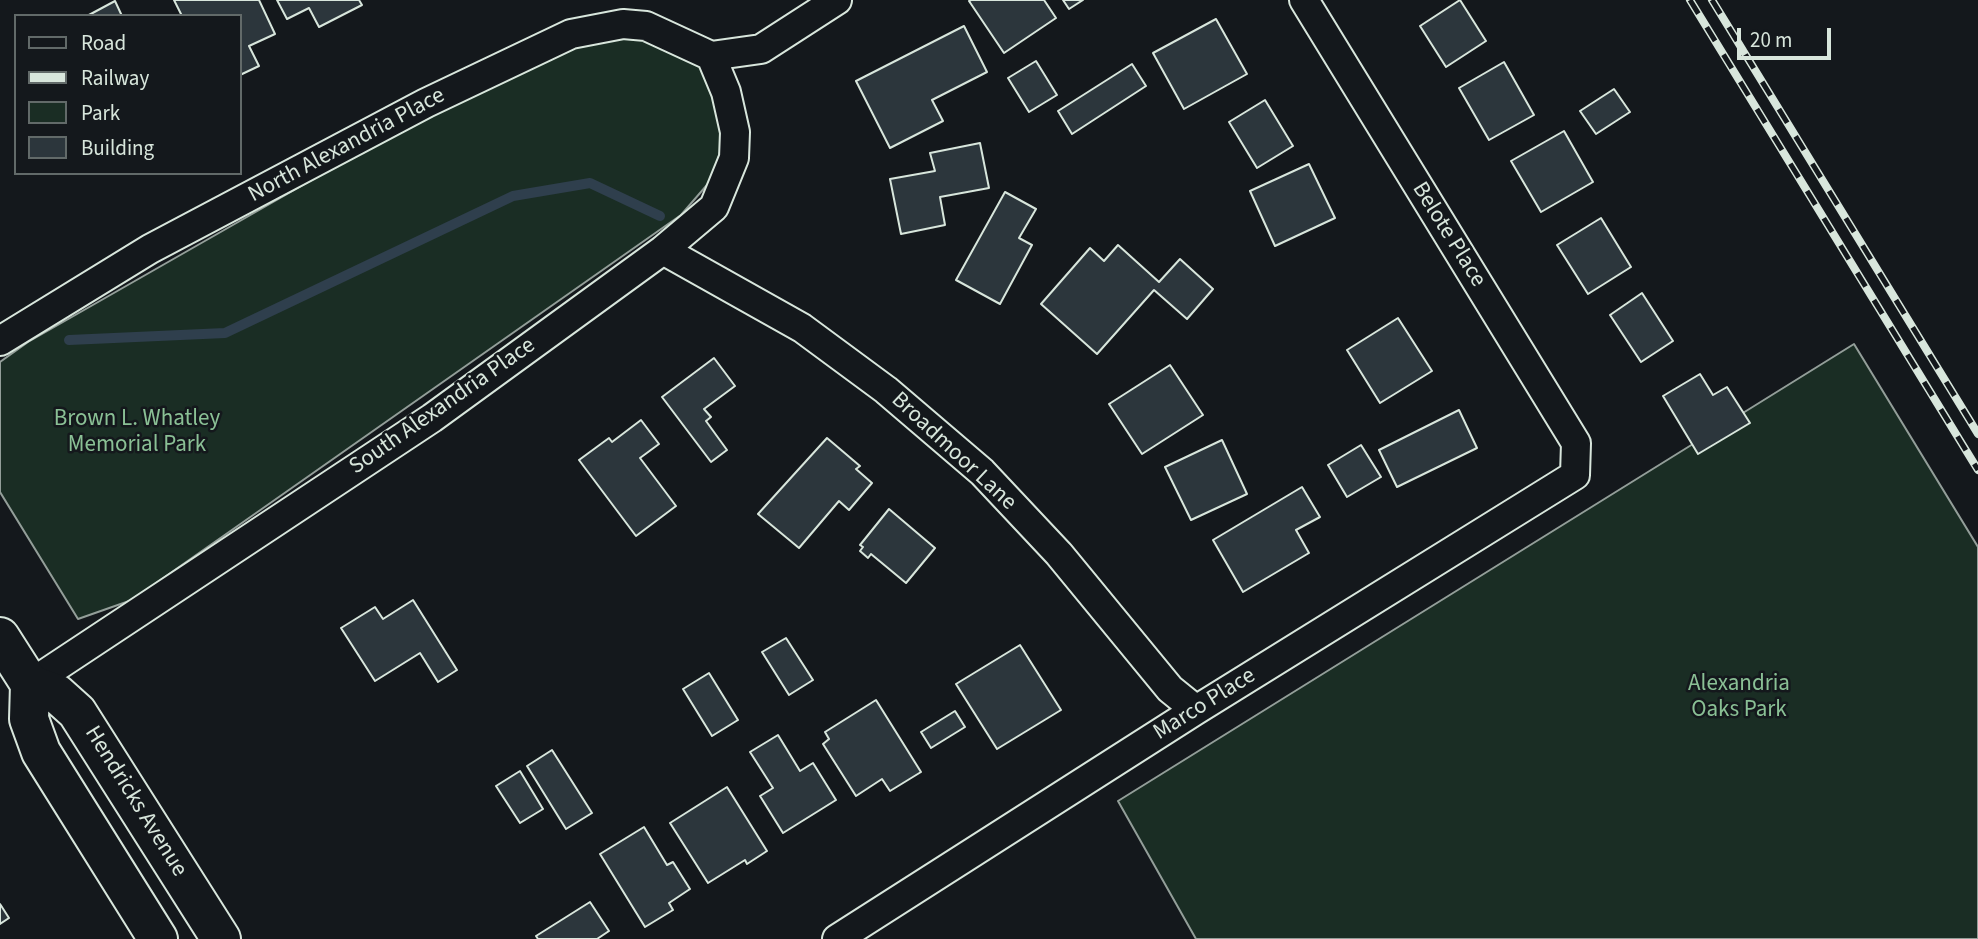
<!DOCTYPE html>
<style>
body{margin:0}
#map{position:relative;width:1978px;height:939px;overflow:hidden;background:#14181c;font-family:"Source Sans 3",sans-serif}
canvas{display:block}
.legend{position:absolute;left:14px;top:14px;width:228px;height:161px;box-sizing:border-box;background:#14181c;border:2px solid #626a69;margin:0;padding:9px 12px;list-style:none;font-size:21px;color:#d8e6dc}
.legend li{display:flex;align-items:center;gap:14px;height:35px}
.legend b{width:35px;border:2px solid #626a69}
.scale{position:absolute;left:1737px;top:28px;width:94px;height:32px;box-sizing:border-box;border:4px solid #d8e6dc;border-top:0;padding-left:9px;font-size:21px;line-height:24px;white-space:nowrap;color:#d8e6dc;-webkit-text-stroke:5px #14181c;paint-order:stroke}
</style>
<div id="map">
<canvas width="1978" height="939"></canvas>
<ul class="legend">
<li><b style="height:9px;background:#14181c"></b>Road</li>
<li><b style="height:9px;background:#d8e6dc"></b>Railway</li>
<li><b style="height:19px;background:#1a2d24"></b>Park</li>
<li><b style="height:19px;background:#2c363c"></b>Building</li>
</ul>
<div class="scale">20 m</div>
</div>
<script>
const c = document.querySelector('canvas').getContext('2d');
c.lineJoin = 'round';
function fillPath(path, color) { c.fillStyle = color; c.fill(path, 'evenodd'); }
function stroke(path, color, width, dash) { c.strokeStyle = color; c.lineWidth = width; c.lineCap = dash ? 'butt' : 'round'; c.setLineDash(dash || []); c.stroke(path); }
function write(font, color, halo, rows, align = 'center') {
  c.font = font + ' "Source Sans 3",sans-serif'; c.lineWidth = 5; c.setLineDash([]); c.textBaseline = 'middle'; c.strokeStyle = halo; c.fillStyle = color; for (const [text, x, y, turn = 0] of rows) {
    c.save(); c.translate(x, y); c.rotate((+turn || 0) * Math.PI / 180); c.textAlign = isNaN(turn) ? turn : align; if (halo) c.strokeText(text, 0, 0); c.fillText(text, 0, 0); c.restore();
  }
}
const green = new Path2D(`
 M642,36l61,27 22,70 -12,45 -32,37 -549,385 -54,19 -78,-127v-130l28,-20 401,-229 143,-72z
 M1854,344l124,203v392h-782l-78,-138z`);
fillPath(green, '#1a2d24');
stroke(green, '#939e99', 2);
stroke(new Path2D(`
 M69,340l156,-7 288,-137 77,-13 70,33`), '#2f3f4d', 10);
const building = new Path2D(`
 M174,0h85l16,34 -26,12 10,20 -19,9v-59h-58z
 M277,0h82l3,5 -43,22 -10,-19 -22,11z
 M971,0h73l12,18 -52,35 -35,-52z
 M1063,0h20l-14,9z
 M1460,0l26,41 -40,26 -26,-41z
 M115,1l7,15h-35z
 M1216,19l31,55 -63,35 -31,-56z
 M964,26l23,46 -55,28 11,21 -53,27 -34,-67z
 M1036,61l21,34 -28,17 -21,-34z
 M1504,62l30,53 -45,25 -30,-52z
 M1132,64l14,22 -74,48 -14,-23z
 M1614,89l16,23 -34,22 -16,-23z
 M1265,100l28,46 -36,22 -28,-46z
 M1564,131l29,51 -52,30 -30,-51z
 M980,143l9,45 -49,9 5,28 -44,9 -11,-55 45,-8 -5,-18z
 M1309,164l26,54 -60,28 -25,-55z
 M1005,192l31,17 -17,29 13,7 -32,59 -44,-24z
 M1601,218l30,49 -43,27 -31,-49z
 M1118,245l41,37 21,-23 33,30 -26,30 -33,-29 -57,64 -56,-50 49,-56 14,13z
 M1642,293l31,48 -32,21 -31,-47z
 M1398,318l34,53 -52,32 -33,-53z
 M714,358l21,28 -31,23 7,8 -5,4 21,29 -16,12 -49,-65z
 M1170,365l33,50 -61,39 -33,-50z
 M1700,374l13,21 14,-8 23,36 -52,31 -35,-58z
 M1459,410l18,38 -80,39 -18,-37z
 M641,420l18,24 -19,14 36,48 -40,30 -57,-76 30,-22 3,4z
 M827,438l33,28 -4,3 16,14 -23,27 -10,-9 -40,47 -41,-34z
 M1222,440l25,54 -56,26 -26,-53z
 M1361,445l20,32 -34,20 -19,-32z
 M1302,487l18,30 -24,13 13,23 -66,39 -30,-52z
 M889,509l46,39 -29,35 -35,-29 -3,4 -8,-7 3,-4 -3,-2z
 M413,600l44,70 -19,12 -18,-29 -45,28 -34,-53 34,-21 8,12z
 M786,638l27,42 -24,15 -27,-43z
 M1020,645l41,65 -64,39 -41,-65z
 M709,673l29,47 -26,16 -29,-47z
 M876,700l45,72 -31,19 -8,-12 -26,17 -33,-52 6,-5 -4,-7z
 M955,711l10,16 -34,21 -10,-16z
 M778,735l22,36 13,-8 23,37 -53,33 -23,-37 13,-8 -23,-36z
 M552,750l40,63 -26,16 -39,-63z
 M520,771l23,38 -23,14 -24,-37z
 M727,787l40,64 -20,13 -2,-4 -37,23 -38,-60z
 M644,827l23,38 6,-3 17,27 -21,14 4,7 -28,17 -45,-73z
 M590,902l19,29 -12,8h-59l-2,-3z
 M0,904l9,14 -9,6z`);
fillPath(building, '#2c363c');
stroke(building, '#d8e6dc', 2);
const street = new Path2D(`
 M711,56l50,-7 76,-49
 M663,250l139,78 84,62 96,82 77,82 111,135 26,21
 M0,341l150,-92 276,-146 145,-69 52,-10 23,2 65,30
 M30,684l402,-266 231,-168 51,-43 20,-49 1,-26 -9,-40 -15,-36
 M837,939l359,-229 379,-235 1,-32 -272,-443`);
const primary = new Path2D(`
 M0,637l30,47 -1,35 12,33 117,187
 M30,684l27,10 20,18 144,227`);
stroke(street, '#d8e6dc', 32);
stroke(primary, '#d8e6dc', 42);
stroke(street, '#14181c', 28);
stroke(primary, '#14181c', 38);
const rail = new Path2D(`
 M1690,0l288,470
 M1712,0l266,434`);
stroke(rail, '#d8e6dc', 8);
stroke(rail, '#14181c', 5, [16]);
write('23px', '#d8e6dc', '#14181c', [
 ["North Alexandria Place",347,146,-28],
 ["Belote Place",1448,235,58],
 ["South Alexandria Place",443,407,-35],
 ["Broadmoor Lane",953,452,43],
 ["Marco Place",1205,705,-32],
 ["Hendricks Avenue",135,802,58]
]);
write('23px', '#8ac095', '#14181c', [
 ["Brown L. Whatley",137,420],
 ["Memorial Park",137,446],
 ["Alexandria",1739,685],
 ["Oaks Park",1739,711]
]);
</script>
